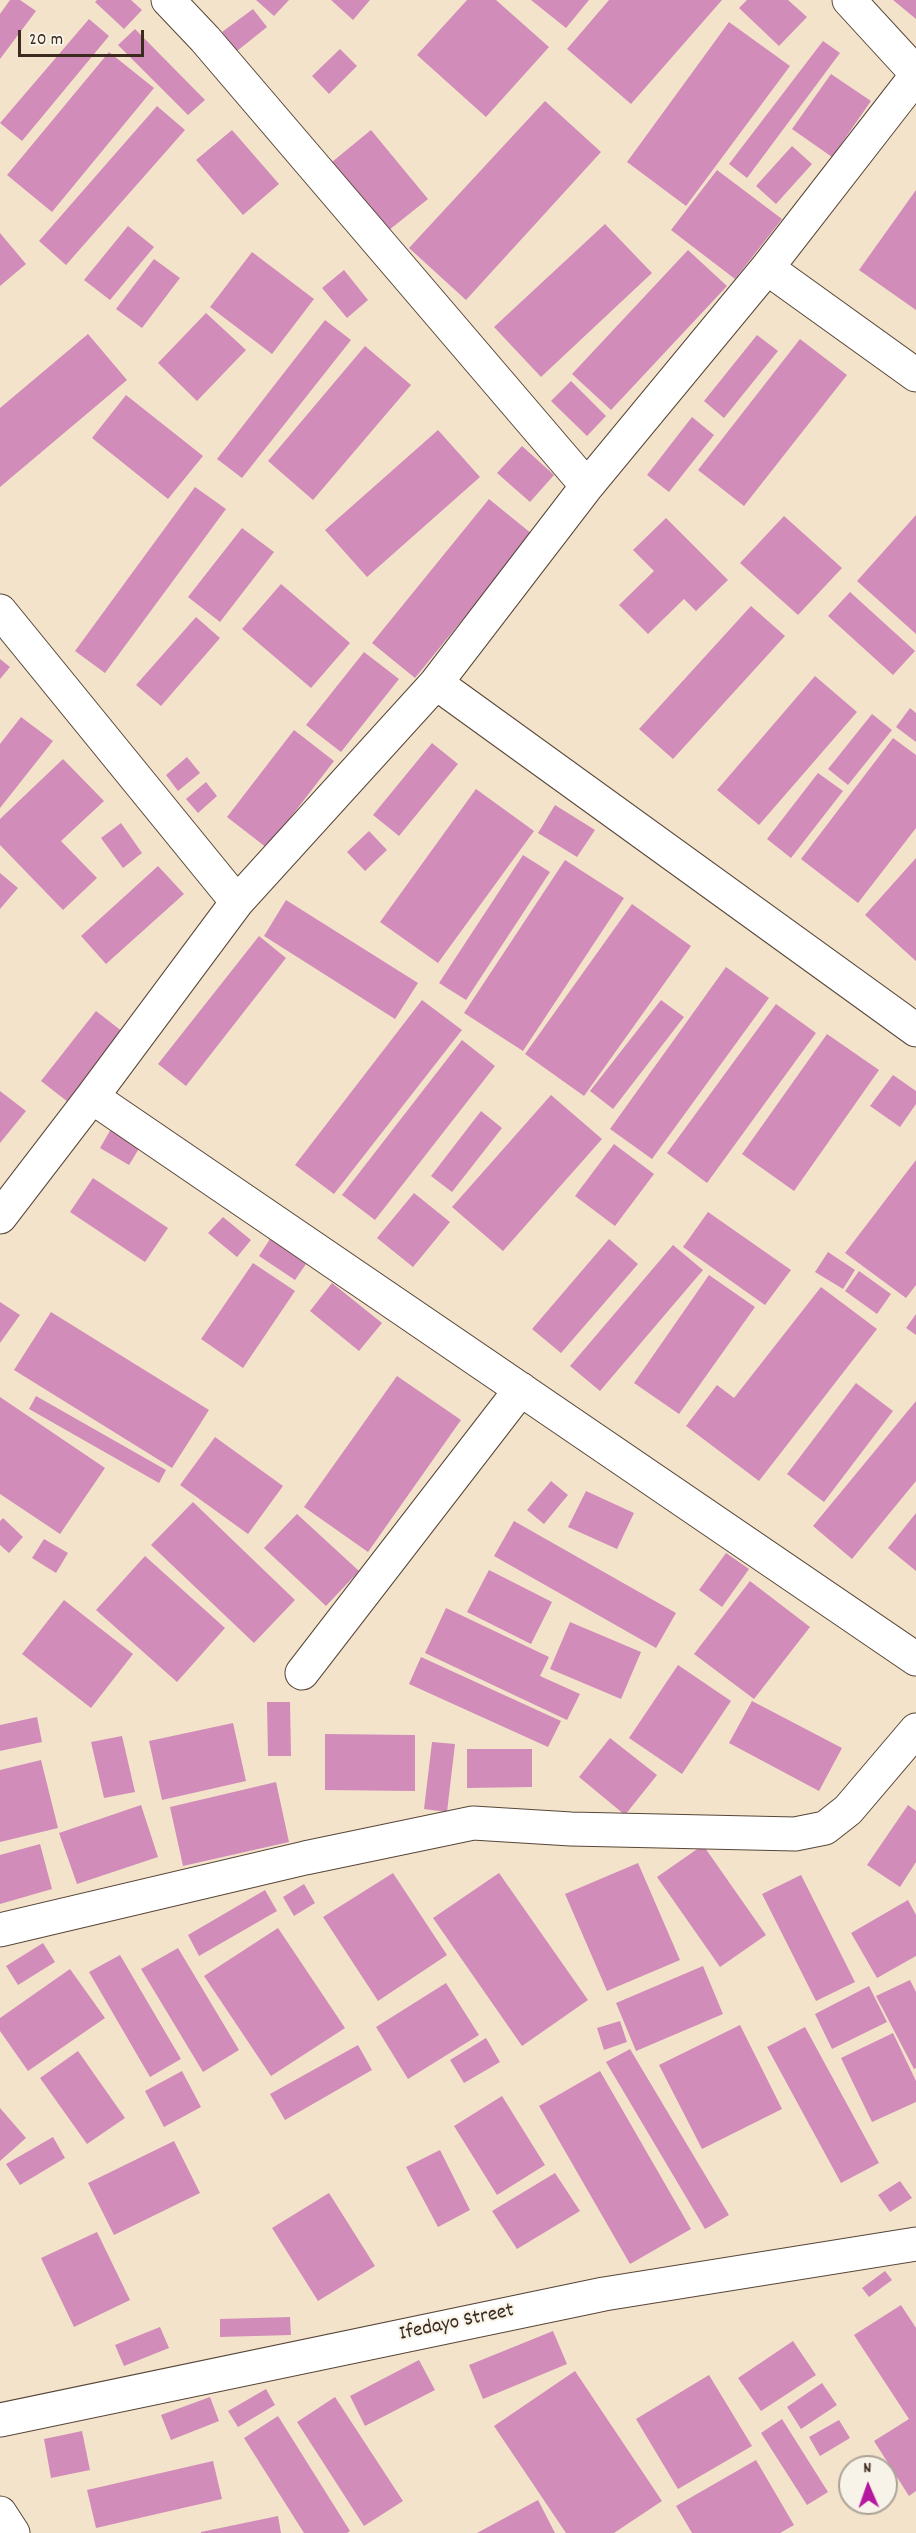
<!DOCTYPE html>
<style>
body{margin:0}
#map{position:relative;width:916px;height:2533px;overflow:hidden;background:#f4e3cb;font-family:Dekko,sans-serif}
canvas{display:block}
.north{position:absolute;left:838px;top:2455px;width:60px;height:60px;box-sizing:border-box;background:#f7f3e8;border:2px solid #aca397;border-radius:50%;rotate:358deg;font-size:16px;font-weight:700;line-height:24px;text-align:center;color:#3b2a1e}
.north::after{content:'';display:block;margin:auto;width:21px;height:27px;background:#b5179e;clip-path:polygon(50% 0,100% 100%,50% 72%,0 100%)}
.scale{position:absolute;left:18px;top:30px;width:126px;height:27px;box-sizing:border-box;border:3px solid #3b2a1e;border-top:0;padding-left:8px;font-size:18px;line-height:21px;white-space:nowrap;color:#3b2a1e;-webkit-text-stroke:4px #f7f3e8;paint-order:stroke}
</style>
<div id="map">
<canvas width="916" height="2533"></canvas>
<div class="north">N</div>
<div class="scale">20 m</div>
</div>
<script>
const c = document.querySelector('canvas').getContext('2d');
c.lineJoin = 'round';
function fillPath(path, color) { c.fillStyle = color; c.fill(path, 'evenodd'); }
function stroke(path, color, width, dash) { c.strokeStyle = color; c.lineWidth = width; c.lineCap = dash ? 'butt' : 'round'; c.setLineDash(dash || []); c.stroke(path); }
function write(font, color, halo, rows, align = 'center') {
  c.font = font + ' Dekko,sans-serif'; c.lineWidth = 4.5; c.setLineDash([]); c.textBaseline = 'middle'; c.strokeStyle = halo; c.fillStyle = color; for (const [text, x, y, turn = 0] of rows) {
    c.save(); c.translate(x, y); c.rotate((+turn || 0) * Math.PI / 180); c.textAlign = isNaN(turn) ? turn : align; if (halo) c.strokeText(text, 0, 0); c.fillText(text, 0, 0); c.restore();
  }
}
fillPath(new Path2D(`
 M10,0h10l16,11 -36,48v-45z
 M97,0h34l11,10 -18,19 -29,-27z
 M256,0h33l-15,16z
 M331,0h39l-17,20z
 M467,0h29l53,47 -63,70 -69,-62z
 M531,0h58l-23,28z
 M609,0h113l-91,104 -64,-55z
 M747,0h41l19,17 -28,29 -40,-38z
 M893,0h23v19z
 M253,9l14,18 -30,24 -15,-19z
 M89,19l20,17 -87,105 -22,-18z
 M729,22l61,44 -104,140 -59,-44z
 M135,29l70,71 -17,15 -70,-70z
 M823,41l17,12 -93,125 -18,-14z
 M340,49l17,17 -28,28 -17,-18z
 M109,52l45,36 -102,124 -45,-37z
 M831,74l40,27 -39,56 -40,-28z
 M545,101l56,51 -135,148 -57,-52z
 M157,106l28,24 -119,135 -27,-24z
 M232,130l47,54 -36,31 -47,-55z
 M371,130l57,69 -39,31 -57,-68z
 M792,146l20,18 -36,40 -20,-18z
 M717,170l65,49 -47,60 -64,-49z
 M916,190v120l-57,-40z
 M605,224l47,49 -111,104 -47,-50z
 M128,226l26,21 -44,53 -26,-20z
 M0,233l26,31 -26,22z
 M688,250l39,36 -116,124 -39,-36z
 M252,252l62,47 -42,55 -62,-47z
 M154,259l26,19 -38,50 -26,-19z
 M344,270l24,30 -21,18 -25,-30z
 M206,313l40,37 -49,51 -39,-38z
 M325,320l26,20 -109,138 -25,-19z
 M88,334l39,46 -127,107v-79z
 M757,335l21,16 -54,67 -20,-17z
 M800,339l47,36 -103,131 -46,-36z
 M365,346l46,39 -98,115 -45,-39z
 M571,381l35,35 -19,20 -36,-35z
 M126,395l77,61 -35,43 -76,-61z
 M692,417l22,18 -45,57 -22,-17z
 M438,430l42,47 -113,100 -42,-47z
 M522,446l32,29 -24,27 -33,-29z
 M195,487l31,22 -121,164 -30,-22z
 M489,499l43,35 -117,144 -43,-35z
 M916,515v119l-59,-53z
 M784,516l58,52 -44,47 -58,-52z
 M666,518l62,62 -32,31 -12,-12 -36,35 -29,-29 35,-34 -21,-21z
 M242,528l32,24 -54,70 -32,-25z
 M281,584l69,59 -39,45 -69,-59z
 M850,592l65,59 -22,24 -65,-59z
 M751,606l34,30 -112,123 -34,-30z
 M196,617l24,21 -59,68 -25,-21z
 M364,652l35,27 -58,73 -35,-27z
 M0,659l10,8 -10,12z
 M815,676l42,36 -98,113 -42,-35z
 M910,708l6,5v29l-20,-15z
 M872,714l20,16 -44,55 -20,-16z
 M21,717l32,24 -53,67v-64z
 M294,730l40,31 -67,87 -40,-31z
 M893,738l23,17v73l-58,75 -57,-44z
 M432,743l26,21 -59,72 -26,-21z
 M187,757l13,16 -22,18 -12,-16z
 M63,759l41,42 -43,40 36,37 -34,32 -63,-65v-26z
 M818,773l25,18 -52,67 -24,-19z
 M206,782l11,14 -19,17 -12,-14z
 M476,789l58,42 -96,132 -58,-41z
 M555,805l40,25 -18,27 -39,-24z
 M121,823l21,30 -19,15 -22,-30z
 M369,831l18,19 -22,21 -18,-19z
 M523,855l27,17 -84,128 -27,-17z
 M916,858v103l-51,-46z
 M565,860l59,38 -101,153 -59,-38z
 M158,866l26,28 -78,70 -25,-28z
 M0,873l18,15 -18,21z
 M286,900l132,83 -23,36 -131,-83z
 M632,904l59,42 -107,150 -59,-42z
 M259,936l27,22 -100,128 -28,-22z
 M726,967l43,31 -117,161 -42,-30z
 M422,1000l40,30 -128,164 -39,-29z
 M661,1000l23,17 -71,92 -23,-18z
 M776,1004l40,29 -109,150 -40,-30z
 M96,1011l27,21 -55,70 -27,-21z
 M827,1034l52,36 -85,121 -52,-37z
 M462,1040l33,26 -120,154 -33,-25z
 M893,1075l23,16v13l-16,23 -30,-21z
 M0,1091l26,20 -26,32z
 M551,1095l51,44 -99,112 -51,-44z
 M481,1111l21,17 -50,64 -21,-16z
 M111,1129l29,18 -11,18 -29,-17z
 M614,1144l40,30 -39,52 -40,-30z
 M916,1160v125l-10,13 -61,-45z
 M93,1178l75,50 -23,34 -75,-50z
 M414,1193l36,29 -37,45 -36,-29z
 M708,1212l83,58 -26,35 -82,-58z
 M223,1217l28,23 -14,17 -29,-24z
 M270,1239l36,25 -11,16 -36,-24z
 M609,1239l29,25 -77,89 -29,-24z
 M673,1245l30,25 -103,121 -30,-25z
 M828,1252l27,18 -12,19 -28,-17z
 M253,1263l42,28 -52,77 -42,-29z
 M859,1271l32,23 -14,20 -32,-23z
 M709,1275l46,32 -76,107 -45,-31z
 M332,1283l50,40 -23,28 -49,-40z
 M821,1287l56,42 -118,152 -73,-55 31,-41 17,13z
 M0,1302l20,13 -20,28z
 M51,1312l158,98 -37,58 -158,-98z
 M916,1314v21l-10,-7z
 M397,1376l64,44 -93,132 -64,-45z
 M856,1383l37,28 -69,91 -37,-28z
 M36,1396l130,74 -7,13 -130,-74z
 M0,1397l105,71 -45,66 -60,-40z
 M916,1401v80l-64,78 -39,-33z
 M215,1437l68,49 -35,48 -68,-49z
 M551,1481l17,14 -24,29 -17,-14z
 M586,1491l48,22 -17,36 -49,-22z
 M193,1502l102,98 -41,43 -103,-98z
 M916,1513v58l-28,-23z
 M297,1514l62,57 -33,35 -62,-58z
 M3,1518l20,19 -14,16 -9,-8v-24z
 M514,1521l162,92 -20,35 -162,-92z
 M44,1539l24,14 -12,20 -24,-15z
 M726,1553l23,16 -27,38 -23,-17z
 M145,1556l80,72 -48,54 -81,-72z
 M489,1570l63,32 -21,42 -64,-32z
 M750,1581l60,46 -56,72 -60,-45z
 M64,1600l69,54 -42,54 -69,-54z
 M446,1608l103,49 -9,19 40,18 -13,26 -142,-67z
 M570,1622l71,30 -20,47 -71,-30z
 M421,1657l140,64 -13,26 -139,-63z
 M678,1665l53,36 -49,73 -53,-36z
 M752,1701l90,47 -23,43 -90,-48z
 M267,1702h23l1,54h-23z
 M37,1717l5,25 -42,9v-26z
 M233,1723l13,58 -84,19 -13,-59z
 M325,1734l90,1v56l-90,-1z
 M122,1736l13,56 -31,6 -13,-56z
 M610,1738l47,37 -32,40 -46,-38z
 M432,1742l23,2 -8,68 -23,-3z
 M467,1749h65v38l-65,1z
 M41,1760l17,68 -58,14v-72z
 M276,1782l13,60 -106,24 -13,-59z
 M141,1805l17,52 -81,27 -18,-51z
 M908,1805l8,6v51l-16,25 -33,-22z
 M40,1844l12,45 -52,15v-49z
 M703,1845l63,90 -46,32 -63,-90z
 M638,1863l42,97 -73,31 -42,-97z
 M393,1873l54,82 -69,46 -55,-84z
 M499,1873l89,127 -66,46 -89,-128z
 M801,1875l54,107 -39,19 -54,-107z
 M304,1884l11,19 -21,13 -11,-19z
 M265,1890l12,21 -78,45 -11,-21z
 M908,1900l8,15v41l-39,22 -26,-45z
 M278,1928l67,100 -74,48 -67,-100z
 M43,1943l12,19 -37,23 -12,-19z
 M178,1948l61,102 -36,22 -62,-103z
 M120,1955l61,104 -31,18 -61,-105z
 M703,1966l20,48 -87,37 -20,-48z
 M70,1969l35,49 -77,53 -28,-40v-13z
 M910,1980l6,12v76l-2,1 -38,-73z
 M446,1983l33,52 -71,44 -32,-52z
 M869,1986l18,36 -55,27 -17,-35z
 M620,2021l7,21 -23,8 -7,-22z
 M740,2025l42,84 -80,40 -43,-84z
 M805,2027l74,136 -38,20 -74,-136z
 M893,2033l23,48v21l-44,20 -31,-64z
 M486,2038l14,24 -36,21 -14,-23z
 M358,2045l14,25 -87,50 -15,-26z
 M630,2049l99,166 -24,14 -99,-167z
 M78,2051l47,67 -38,26 -47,-66z
 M182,2071l19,36 -37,20 -19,-36z
 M600,2071l91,158 -61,35 -91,-158z
 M502,2096l43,69 -48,30 -43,-69z
 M0,2108l26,30 -26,23z
 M53,2137l12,21 -45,27 -14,-21z
 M174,2141l26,52 -86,42 -26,-52z
 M440,2150l30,60 -32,17 -32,-60z
 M555,2173l25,38 -63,38 -25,-38z
 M900,2181l12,17 -22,14 -12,-17z
 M329,2193l46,73 -57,35 -46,-73z
 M97,2232l33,68 -56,27 -33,-69z
 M885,2271l7,9 -23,17 -7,-9z
 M901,2305l15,23v163l-7,5 -35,-55 35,-22 -55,-84z
 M290,2317l1,18 -71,2v-18z
 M160,2327l9,21 -45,18 -9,-21z
 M553,2331l14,33 -84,35 -14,-34z
 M793,2341l23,34 -55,36 -23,-33z
 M419,2360l16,30 -70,36 -15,-30z
 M575,2371l87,130 -48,32h-48l-72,-107z
 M709,2375l43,71 -74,43 -42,-70z
 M822,2383l15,22 -36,24 -14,-22z
 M266,2389l9,16 -37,22 -10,-16z
 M210,2397l9,24 -48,19 -10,-25z
 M335,2397l68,104 -39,25 -67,-104z
 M278,2416l72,115 -3,2h-43l-60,-95z
 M782,2419l46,73 -21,13 -46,-72z
 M839,2420l11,18 -30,18 -11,-19z
 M82,2431l8,39 -39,8 -7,-39z
 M756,2460l38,65 -14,8h-88l-16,-27z
 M213,2461l9,38 -126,29 -9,-38z
 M538,2500l17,33h-78z
 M278,2516l3,17h-80v-1z`), '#d18cba');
const minor = new Path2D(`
 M168,0l37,39 382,447
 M849,0l67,73
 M767,268l149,107
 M0,611l237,291
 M436,683l480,347
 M92,1097l824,562
 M0,1217l92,-120 145,-195 199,-219 151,-197 180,-218 149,-192
 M302,1673l219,-284
 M0,1930l305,-72 168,-35 98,6 224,5 30,-6 23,-18 68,-80
 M0,2420l604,-126 312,-50
 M0,2513l13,20`);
stroke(minor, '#574638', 35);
stroke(minor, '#fff', 33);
write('21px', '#3b2a1e', '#f7f3e8', [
 ["Ifedayo Street",457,2324,-12]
]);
</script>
